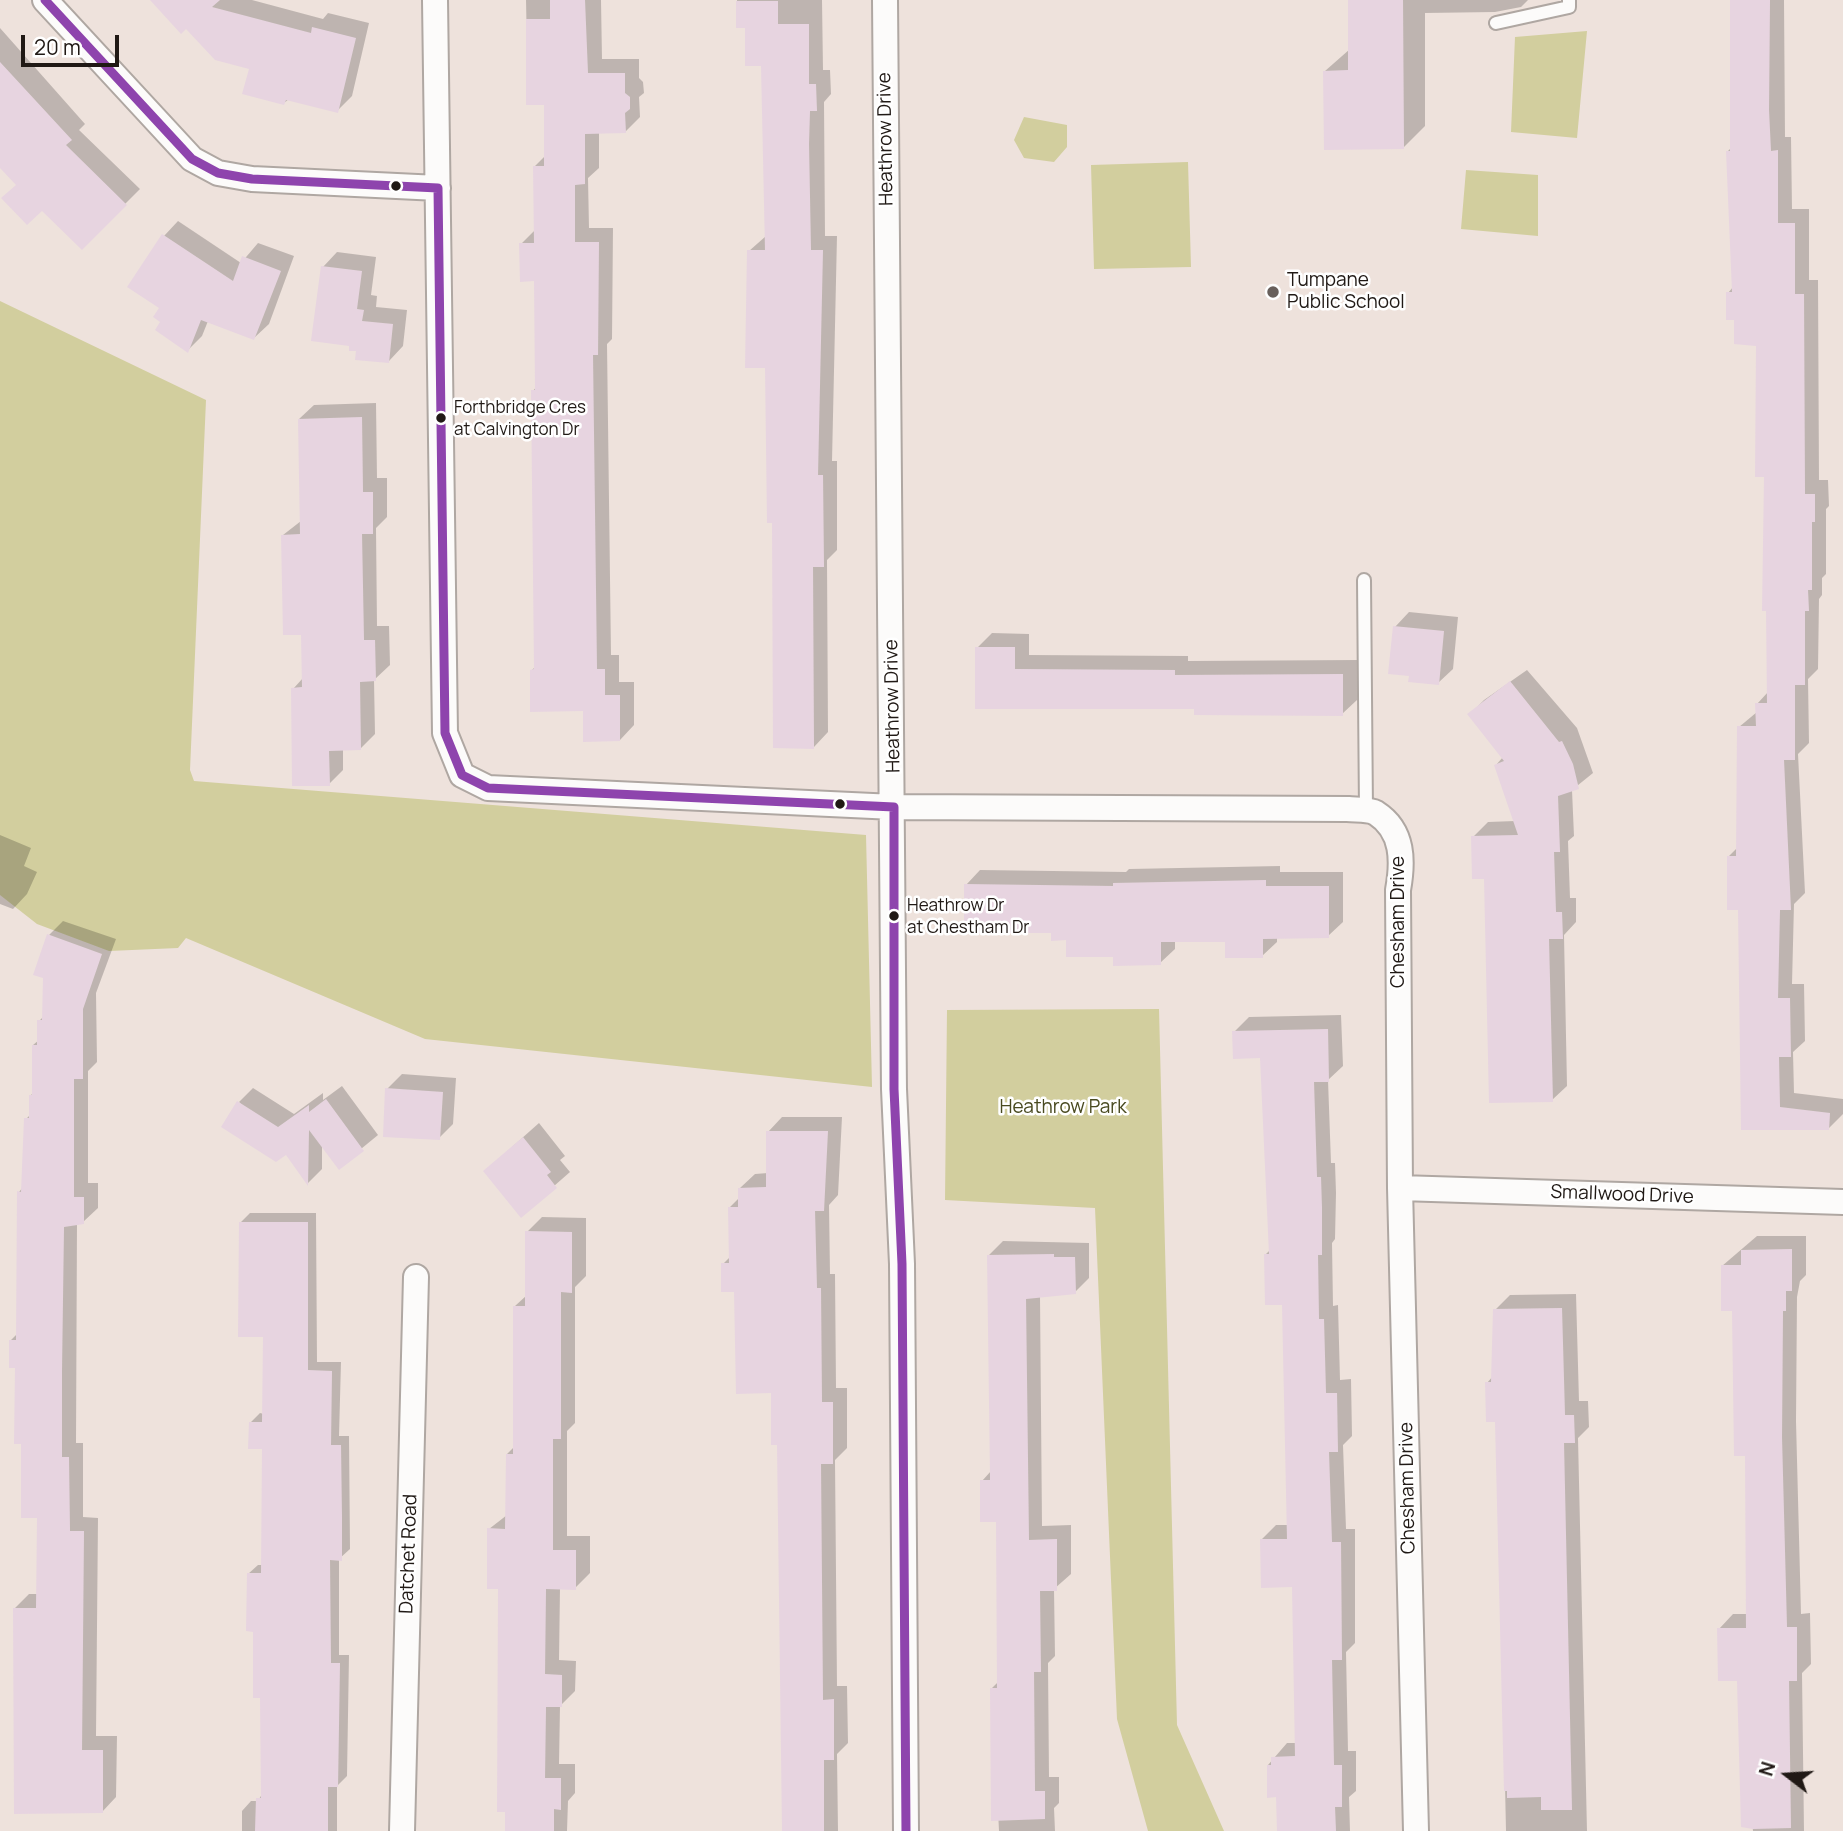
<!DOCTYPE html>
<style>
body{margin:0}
#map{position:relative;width:1843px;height:1831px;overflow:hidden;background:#eee2dc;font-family:Manrope,sans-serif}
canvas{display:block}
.north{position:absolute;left:1752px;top:1740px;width:70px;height:70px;-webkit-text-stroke:5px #fff;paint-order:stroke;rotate:287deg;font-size:19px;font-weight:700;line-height:28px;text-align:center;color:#201915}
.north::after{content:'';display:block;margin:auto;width:24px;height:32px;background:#201915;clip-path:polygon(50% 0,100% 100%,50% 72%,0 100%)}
.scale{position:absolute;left:21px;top:35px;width:98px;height:32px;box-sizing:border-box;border:4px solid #201915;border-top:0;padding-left:9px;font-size:21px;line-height:24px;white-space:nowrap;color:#201915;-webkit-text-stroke:5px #fff;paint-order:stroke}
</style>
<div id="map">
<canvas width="1843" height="1831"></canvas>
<div class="north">N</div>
<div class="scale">20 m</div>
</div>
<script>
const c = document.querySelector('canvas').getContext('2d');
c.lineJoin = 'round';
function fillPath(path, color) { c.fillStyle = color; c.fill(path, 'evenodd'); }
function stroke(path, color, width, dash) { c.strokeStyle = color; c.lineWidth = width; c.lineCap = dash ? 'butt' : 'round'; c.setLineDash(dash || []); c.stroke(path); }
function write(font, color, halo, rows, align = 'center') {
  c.font = font + ' Manrope,sans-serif'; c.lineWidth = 5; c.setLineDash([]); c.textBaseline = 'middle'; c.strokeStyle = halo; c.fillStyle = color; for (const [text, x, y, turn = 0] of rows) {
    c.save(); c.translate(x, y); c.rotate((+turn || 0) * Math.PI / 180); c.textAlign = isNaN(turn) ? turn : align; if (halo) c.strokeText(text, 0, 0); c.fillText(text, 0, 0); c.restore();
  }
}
fillPath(new Path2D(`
 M1587,31l-10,107 -66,-6 4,-95z
 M1024,117l43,8v22l-13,15 -30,-4 -10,-18z
 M1188,162l3,105 -97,2 -3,-104z
 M1466,170l72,5v61l-77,-7z
 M0,301l206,99 -16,370 4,11 672,54 6,252 -447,-48 -239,-101 -8,10 -69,3 -72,-27 -37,-29z
 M1159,1009l18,716 47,106h-76l-31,-112 -22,-511 -150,-8 2,-190z`), '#d2ce9e');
fillPath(new Path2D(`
 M156,0h96l71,19 5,-6 41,10 -17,73 -15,15 -48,-12 -5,4 -33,-36z
 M526,0h75l1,59h37v19l4,4 1,11 -5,4 1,20 -15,15h-26v36l-11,10 1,50h24l-1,111 -5,5 4,311h8v27h15v43l-14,15 -88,-70 4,-4 -3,-275 4,-5 -1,-107 -15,-35 14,-14v-64l10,-10v-53h-17z
 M737,0h85l1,70h7l1,24 -7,8 1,134h12l-5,225h5v89l-10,10 1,172 -14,15 -41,-226 -6,-155 -18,-115 17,-15 -3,-172 -16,-37h-9z
 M1349,0h179l-7,7 -26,5 -70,1v113l-22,22 -78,-77 25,-22z
 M1732,0h52l1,137h6l1,72h17v71h9l1,200h9l1,26 -3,3v65l-4,4v17l-3,4 -1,70 -10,10 1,64 -11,11 7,139 -11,11 -2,80h12l1,57 -12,11 1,41 49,6v15l-15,15 -85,-1 -3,-220 -11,-52 9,-9 1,-120 18,-15v-8l11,-12v-83l-2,-133 -8,-131 -22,-27 -8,-25 5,-6 -5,-136 4,-4z
 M0,28l85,96 -6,6 61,59 -58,58 -82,-82z
 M178,221l63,42 17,-20 36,13 -25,68 -15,14 -46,-17 -6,15 -14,14 -25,-28 1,-86z
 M337,252l39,5 -5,38 6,1 -1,11 31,3 -4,36 -14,15 -31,-12 -35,-82z
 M376,403l1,75h10v39l-11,11 1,98h12l1,39 -16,15 1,54 -14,14 -18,1v21l-14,14 -36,-95 10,-11 -1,-44 -19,-99 18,-14 -2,-102 15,-14z
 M1409,612l49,5 -5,52 -15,14 -27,-8 -16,-48z
 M992,633l37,1v21l159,1v5l169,-1v40l-15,14 -147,-7h-219l1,-59z
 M1527,670l50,58 16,45 -21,17 2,46 -6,5 2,57h6v24l-12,13 3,151 -15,14 -79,-263 15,-15 27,-1 -19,-56 7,-8 -33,-43 14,-14z
 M0,835l31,13 -7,18 13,6 -10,22 -14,15 -13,-5z
 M1280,866v6h63v50l-15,14 -51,1v5l-15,14 -36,-16h-51v9l-15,14 -45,-7 -48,-17 -101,-54 14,-15 146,2 3,-3z
 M63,921l53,18 -20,54 1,69 -9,9v112h10v25l-15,14 -6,1 -1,220h7v74l15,1 -2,218h21l-1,61 -14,15 -88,-203 15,-15h9l1,-77 -16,-75 -7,-76 -6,-25 7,-7 2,-142 4,-5 3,-68 5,-5v-19l3,-3 -1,-47 6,-5v-19l5,-5 5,-81z
 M1341,1015l2,51 -15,14 3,83h4l1,30 -1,46 -3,4 1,63 5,-1 2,75 11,-1 1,57 -9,9 3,84h9v114l-9,9 2,99h8v40l-7,6 1,34h-71l-1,-35 -10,-31 19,-22h9l-3,-158 -32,-45 15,-15h13l-5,-222 -18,-49 5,-5 -9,-192 -28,-25 15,-15z
 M402,1074l54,4 -3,46 -14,14 -52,-49z
 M342,1086l36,49 -39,32 -17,-22v24l-14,14 -22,-30 -47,-51 14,-14 41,26 29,-21v7z
 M782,1117h60l-4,78 -9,10 1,69h5l1,114h11v60l-12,12 2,226h10l1,57 -11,11 1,77h-54l-3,-366 -9,-74 -36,-101 -13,-26 8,-8 -1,-49 10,-10v-9l15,-14 13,-1v-41z
 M539,1123l26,33 -5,4 10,12 -49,43 -36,-44z
 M250,1213h66l1,149h24l-2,74h10l1,113 -11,10v96h10l-2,121 -10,10v45h-95v-20l9,-10h7l4,-7v-98l-14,-122 10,-9h5l1,-118 -14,-24 10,-10 4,1 1,-79 -25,-112z
 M542,1217l44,1v58l-11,11v136l-8,8v105h23v37l-15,15h-15l-1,72 17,1 -1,30 -15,15 -1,58h16v29l-7,8 -1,30h-60l-7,-244 -11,-58 18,-14v-61l7,-7 1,-141 12,-11v-63z
 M1757,1236h49v39l-6,6 -3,16 -1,124 5,193 9,-1 1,51 -9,9 2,158h-51l-14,-151 -20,-51 14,-15h14v-159l-13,-146 -12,-43z
 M1003,1241l86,2v35l-14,14 -35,4 2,230 29,-1v49l-17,15 1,67 -7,7 1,114h10v26l-5,5 1,23h-56l-7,-143 7,-7 -1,-161 -16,-39 9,-10 -2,-216z
 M1576,1294l3,107h9l1,26 -11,11 9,393h-81l-9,-411 -10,-37 6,-7 2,-66 15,-15z`), '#0003');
fillPath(new Path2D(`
 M150,0h70l-8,7 99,26 1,-6 44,11 -18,75 -52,-13 -2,5 -42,-11 7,-25 -34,-9 -29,-31 -5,5z
 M550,0h35l3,73h37v20l5,4v12l-5,4 1,20 -41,1v50l-10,1v57h24l-1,113h-5l4,314h8v26h15v46l-37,1v-31l-53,1v-42l4,-1 -3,-279h4l-1,-109 -14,1 -1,-39h15l-1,-77h11v-61h-18v-86h24z
 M1348,0h55l1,149 -80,1 -1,-79 25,-1z
 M1730,0h40l-1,110 2,41 7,-1v73h17v71h9l1,200h10v28h-3v68h-4l1,21h-4v74h-10v75h-11l7,150h-11l-2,88h12l1,59h-12l1,50 50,6 -1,17h-88l-3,-220h-11v-54h9l1,-130h19l-1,-23h12l-1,-92h-4l2,-134h-9l1,-131 -22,-2v-24h-8v-28h6l-6,-141h4z
 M736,1h42v23h31v60h7l1,27h-7l-1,33 2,106h12l-5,225h5l1,92h-11l1,182 -41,-1 -1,-225h-5l-2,-155h-20l2,-118h18l-4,-184h-16v-38h-9z
 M0,62l72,78 -6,5 61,60 -45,45 -40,-39 -15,14 -26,-27 15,-13 -16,-17z
 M162,234l71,47 9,-25 39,15 -27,69 -53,-20 -13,33 -33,-23 5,-8 -7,-5 6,-9 -32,-21z
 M321,266l41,5 -5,38 7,1 -2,11 31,3 -4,39 -34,-3 1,-9h-7v-5l-38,-5z
 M362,417l1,75h10v42h-11l2,106h11l1,41 -16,1 1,68 -32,1 1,35h-38l-1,-98 11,-1 -1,-52h-18l-2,-100 19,-1 -2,-115z
 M1393,626l51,5 -5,54 -31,-3 1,-6 -21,-2z
 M975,647h40v22l160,1v5l168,-1v42l-149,-1v-6h-219z
 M1510,681l49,61 3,-1 11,23 6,25 -21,7 2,56h-6l2,60h6l1,27h-14l4,163 -64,1 -5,-224h-12l-1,-43 47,-1 -24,-70 10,-4 -37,-47z
 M1266,880v6h63v52l-66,1v19h-38v-16h-64v23l-48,1v-9h-47v-17l-15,1v-8h-87v-49l149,2v-3z
 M47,934l55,20 -19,55v70h-9v118h10v27l-20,3 -2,143v87h7l1,74h14l-2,219h21v63l-89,1 -1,-206h23l1,-90h-16v-74h-7l1,-76h-6v-28h7l1,-149 4,1 3,-74h5v-23h3v-50h5v-25h5l1,-42 -10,-3z
 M1328,1029l1,53h-15l3,95h4l1,31v47h-4l1,64h5l2,74h11l1,59h-9l3,90h9l1,118h-10l2,105h8v42h-7l1,24h-59l-1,-34 -9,1v-33h4v-8l24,-1 -3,-169 -31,1 -1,-49h27l-5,-234h-17l-1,-51h5l-9,-196 -27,1 -1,-28z
 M385,1088l58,4 -3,48 -57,-3z
 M326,1099l38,52 -25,19 -30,-40 -1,56 -22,-31 -10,7 -55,-35 16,-26 41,26 31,-22v7z
 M766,1131h62l-4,80h-9l2,77h4l1,114h11v62h-12l2,236 11,-1v61h-10v71h-42l-5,-386h-6v-52l-35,1 -2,-102h-13v-29h8l-1,-56h10v-19l28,-1z
 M523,1137l28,35 -4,3 10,13 -36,30 -38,-47z
 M239,1222h69v148l24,1 -1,74h10l1,73v43l-12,-1 1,103h9l-2,124h-10v44h-73l1,-33h5l-1,-100h-7v-66l-7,-1 1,-58h14l1,-124h-14l1,-27h13l1,-85h-25z
 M525,1231l47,1v61l-11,-1v147h-8v111h23v40l-30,-1 -1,85 17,1v32h-16l-1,71h16v32l-7,-1v22h-49v-19h-8l1,-223h-11v-61l18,1 1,-75h7v-148h12z
 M1792,1249v42h-6v20h-3l-1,126 5,190h10v54h-8l2,147 -38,1 -12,-2 -4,-146h-19l-1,-53h29l-1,-172h-11l-2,-145h-11v-46h20v-15z
 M1054,1254v3h21l1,37 -50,5 3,241 28,-1v52h-17l1,81h-7l1,119h10v28l-54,2 -1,-133h7l-1,-166h-16v-42h10v-4l-3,-221z
 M1562,1308l3,107h9l1,28h-11l8,367h-31v-13l-34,1v-7h-3l-9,-369h-9l-1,-40h6l2,-73z`), '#e7d4e0');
const lane = new Path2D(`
 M1496,23l73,-16v-7
 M1364,580l2,231`);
const street = new Path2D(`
 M45,0l147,159 26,14 34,6 186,9
 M435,0l10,733 17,42 26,13 406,19 454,2c8,1 21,0 28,4 28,18 27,49 22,77l2,298 16,643
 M885,0l9,1089 8,175 4,567
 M1400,1188l443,14
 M402,1831l14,-554`);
stroke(lane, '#afa7a2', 16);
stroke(street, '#afa7a2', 28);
stroke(lane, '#fcfbfa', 12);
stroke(street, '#fcfbfa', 24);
stroke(new Path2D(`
 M45,0l147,159 26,14 34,6 186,9
 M438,188l7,545 17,42 26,13 406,19
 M894,807v282l8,175 4,567`), '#8e44ad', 9);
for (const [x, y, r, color] of [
 [396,186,6,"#201915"],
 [1273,292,7,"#685f5b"],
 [441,418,6,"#201915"],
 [840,804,6,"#201915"],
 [894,916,6,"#201915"]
]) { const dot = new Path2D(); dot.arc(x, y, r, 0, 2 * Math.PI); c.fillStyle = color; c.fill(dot); stroke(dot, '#fff', 2.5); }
write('17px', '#201915', '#fff', [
 ["Forthbridge Cres",454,408],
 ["at Calvington Dr",454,430],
 ["Heathrow Dr",907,906],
 ["at Chestham Dr",907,928]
], 'left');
write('19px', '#201915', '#fff', [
 ["Heathrow Drive",886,139,-91],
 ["Heathrow Drive",893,706,-91],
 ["Chesham Drive",1399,922,-90],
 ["Smallwood Drive",1622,1195,2],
 ["Chesham Drive",1408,1488,-91],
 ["Datchet Road",409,1554,-88]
]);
write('19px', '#201915', '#fff', [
 ["Tumpane",1287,281],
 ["Public School",1287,303]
], 'left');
write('19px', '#494a20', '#fff', [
 ["Heathrow Park",1063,1108]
]);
</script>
